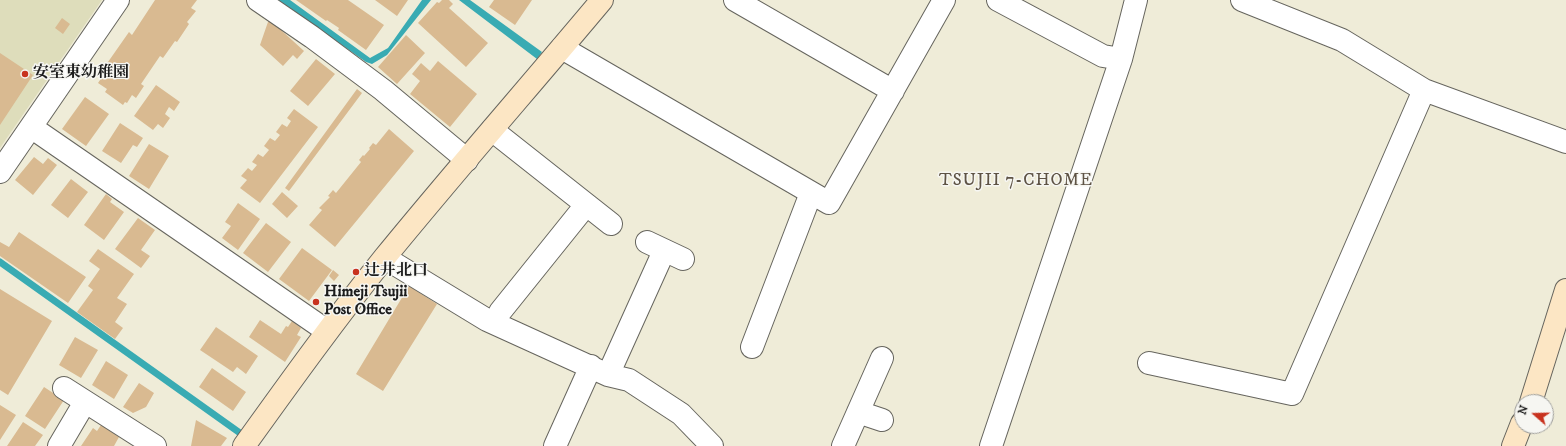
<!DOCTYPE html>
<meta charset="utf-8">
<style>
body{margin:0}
#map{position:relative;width:1566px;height:446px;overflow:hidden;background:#efecd8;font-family:"IM FELL DW Pica",serif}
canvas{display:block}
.north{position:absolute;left:1514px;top:394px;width:40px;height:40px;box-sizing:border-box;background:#f6f6f2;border:1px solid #9f9f9c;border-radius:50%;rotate:290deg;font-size:11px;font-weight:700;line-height:16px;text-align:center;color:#1c1c1c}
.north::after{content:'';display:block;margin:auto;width:14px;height:18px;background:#c8321e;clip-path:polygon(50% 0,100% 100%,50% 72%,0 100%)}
</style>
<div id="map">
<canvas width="1566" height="446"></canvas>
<div class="north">N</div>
</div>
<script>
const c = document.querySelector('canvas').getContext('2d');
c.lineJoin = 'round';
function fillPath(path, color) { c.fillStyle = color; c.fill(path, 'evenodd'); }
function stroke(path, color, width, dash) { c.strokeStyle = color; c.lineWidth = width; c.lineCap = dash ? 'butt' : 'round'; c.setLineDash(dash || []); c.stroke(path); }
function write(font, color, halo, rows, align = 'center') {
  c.font = font + ' "IM FELL DW Pica","Noto Serif JP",serif'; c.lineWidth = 3; c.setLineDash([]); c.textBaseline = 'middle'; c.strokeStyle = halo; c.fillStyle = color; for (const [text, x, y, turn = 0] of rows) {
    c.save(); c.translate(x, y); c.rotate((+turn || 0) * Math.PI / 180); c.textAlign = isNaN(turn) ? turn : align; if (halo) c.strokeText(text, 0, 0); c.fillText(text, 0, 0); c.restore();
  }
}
fillPath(new Path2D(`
 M0,0h102l-102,148z`), '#deddbb');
fillPath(new Path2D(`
 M278,0h12l80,58 18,-10 34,-48h9l-44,55 -15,9 -6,-2z
 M459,0h11l72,52 -5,7z`), '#39abb3');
stroke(new Path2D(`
 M0,262l240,171`), '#39abb3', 7);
fillPath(new Path2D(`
 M155,0h42l-6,8 5,3 -9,11 2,2 -12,18 -2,-1 -12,17 -3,-2 -19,28 3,2 -8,12 -4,-3 -5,8 -2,-1 -2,3 -18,-13 2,-3 -9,-6 6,-9 -3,-2 28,-40 3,3z
 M296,0h52l36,25 -18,25 -28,-20 1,-2 -12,-8 -1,1z
 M375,0h33l-11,16z
 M442,0h7l4,4 -4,4 39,35 -22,24 -48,-44 19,-21 2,1z
 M494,0h38l-17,25 -26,-18z
 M62,18l8,6 -7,10 -8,-6z
 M269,19l35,32 -7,8 -4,-4 -10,11 -23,-21z
 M406,35l19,18 -28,31 -19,-17z
 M0,53l33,22 -33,50z
 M316,59l19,15 -27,32 -18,-15z
 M438,61l39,33 -27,33 -40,-33 10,-13 -8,-7 9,-11 9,8z
 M156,85l24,17 -6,9 -5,-4 -4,7 5,4 -7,10 -5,-4 -5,6 -19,-14z
 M357,89l5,4 -73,98 -4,-3z
 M85,97l24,17 -23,32 -24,-17z
 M294,109l24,18 -58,76 -20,-15 7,-8 -6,-4 7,-8 4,3 5,-6 -5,-3 6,-8 5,3 6,-7 -5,-4 6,-8 5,3 5,-6 -4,-3 6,-8 5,3 4,-6 -4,-3z
 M120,123l23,15 -6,9 -4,-2 -12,18 -19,-12z
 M389,129l25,22 -79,96 -26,-22 13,-15 -3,-2 11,-11 -2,-1 5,-6 3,3 25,-31 -2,-2 4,-5 1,1 6,-7 -1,-1 4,-5 3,2z
 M149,144l20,12 -20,33 -20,-13z
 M34,157l9,7 5,-6 9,7 -24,30 -18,-15z
 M71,179l17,13 -20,26 -17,-13z
 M282,192l16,14 -11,12 -15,-14z
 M106,194l6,5 -2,3 14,10 -20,28 -20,-15z
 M238,203l22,16 -22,31 -16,-12 9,-12 -6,-4z
 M138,218l17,12 -14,20 9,6 -9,12 -26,-19z
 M266,223l25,19 -23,30 -25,-19z
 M19,232l67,45 -18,26 -68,-47v-14l9,5z
 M302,248l30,22 -23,31 -30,-22z
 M98,249l36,25 -17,24 10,6 -12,18 8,6 -8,11 -38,-27 16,-22 -5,-4 12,-17 -11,-8z
 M333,270l6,5 -5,6 -5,-5z
 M409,286l28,18 -54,87 -27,-17z
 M0,289l52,32 -44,74 -8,-5z
 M260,320l21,14 5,-8 2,1 4,-6 9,7 -4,7 4,2 -16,25 -36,-25z
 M216,327l42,29 -12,18 -9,-7 -4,5 -33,-22z
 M75,337l23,13 -17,28 -22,-13z
 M106,361l22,14 -14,24 -22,-14z
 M212,368l34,24 -13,19 -34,-24z
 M139,383l15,10 -8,14 -13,6 -10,-6z
 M44,387l20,13 -19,29 -20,-13z
 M0,405l16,10 -16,25z
 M196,420l31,18 -6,8h-30z
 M23,422l20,13 -8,11h-28z
 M101,425l18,12 -5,9h-33l12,-18 4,3z`), '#d9ba91');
const street = new Path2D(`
 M258,0l54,37 71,53 84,70
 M735,0l158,91
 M998,0l105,56 18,3
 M1242,0l100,40 82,50 142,52
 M562,48l267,155 115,-203
 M31,127l296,204
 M492,130l119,94
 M0,172l118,-172
 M647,242l36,17
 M385,258l102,62 121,55 21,5 52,34 31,32
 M500,312l86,-107
 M752,347l59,-154
 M1149,363l143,31 132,-304
 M608,375l56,-124
 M64,388l91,58
 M858,412l24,8
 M59,446l26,-44
 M555,446l36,-80
 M843,446l39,-88
 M991,446l130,-387 15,-59`);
const secondary = new Path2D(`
 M1531,402l35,-112
 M244,446c46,-64 92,-128 141,-189 71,-87 145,-171 217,-257
 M1513,446l9,-23`);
stroke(street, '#66655e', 24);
stroke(secondary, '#66655e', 24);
stroke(street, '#fff', 22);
stroke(secondary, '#fce6c4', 22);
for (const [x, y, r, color] of [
 [25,74,4,"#c8321e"],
 [356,272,4,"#c8321e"],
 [316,302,4,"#c8321e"]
]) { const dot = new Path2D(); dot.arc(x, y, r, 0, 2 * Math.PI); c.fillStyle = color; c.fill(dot); stroke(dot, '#f6f6f2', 1.5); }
write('bold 16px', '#1c1c1c', '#f6f6f2', [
 ["安室東幼稚園",33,74],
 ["辻井北口",364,272],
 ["Himeji Tsujii",324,293],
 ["Post Office",324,311]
], 'left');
c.letterSpacing = '1px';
write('17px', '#5e5345', '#f6f6f2', [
 ["TSUJII 7-CHOME",1016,181]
]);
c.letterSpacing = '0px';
</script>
